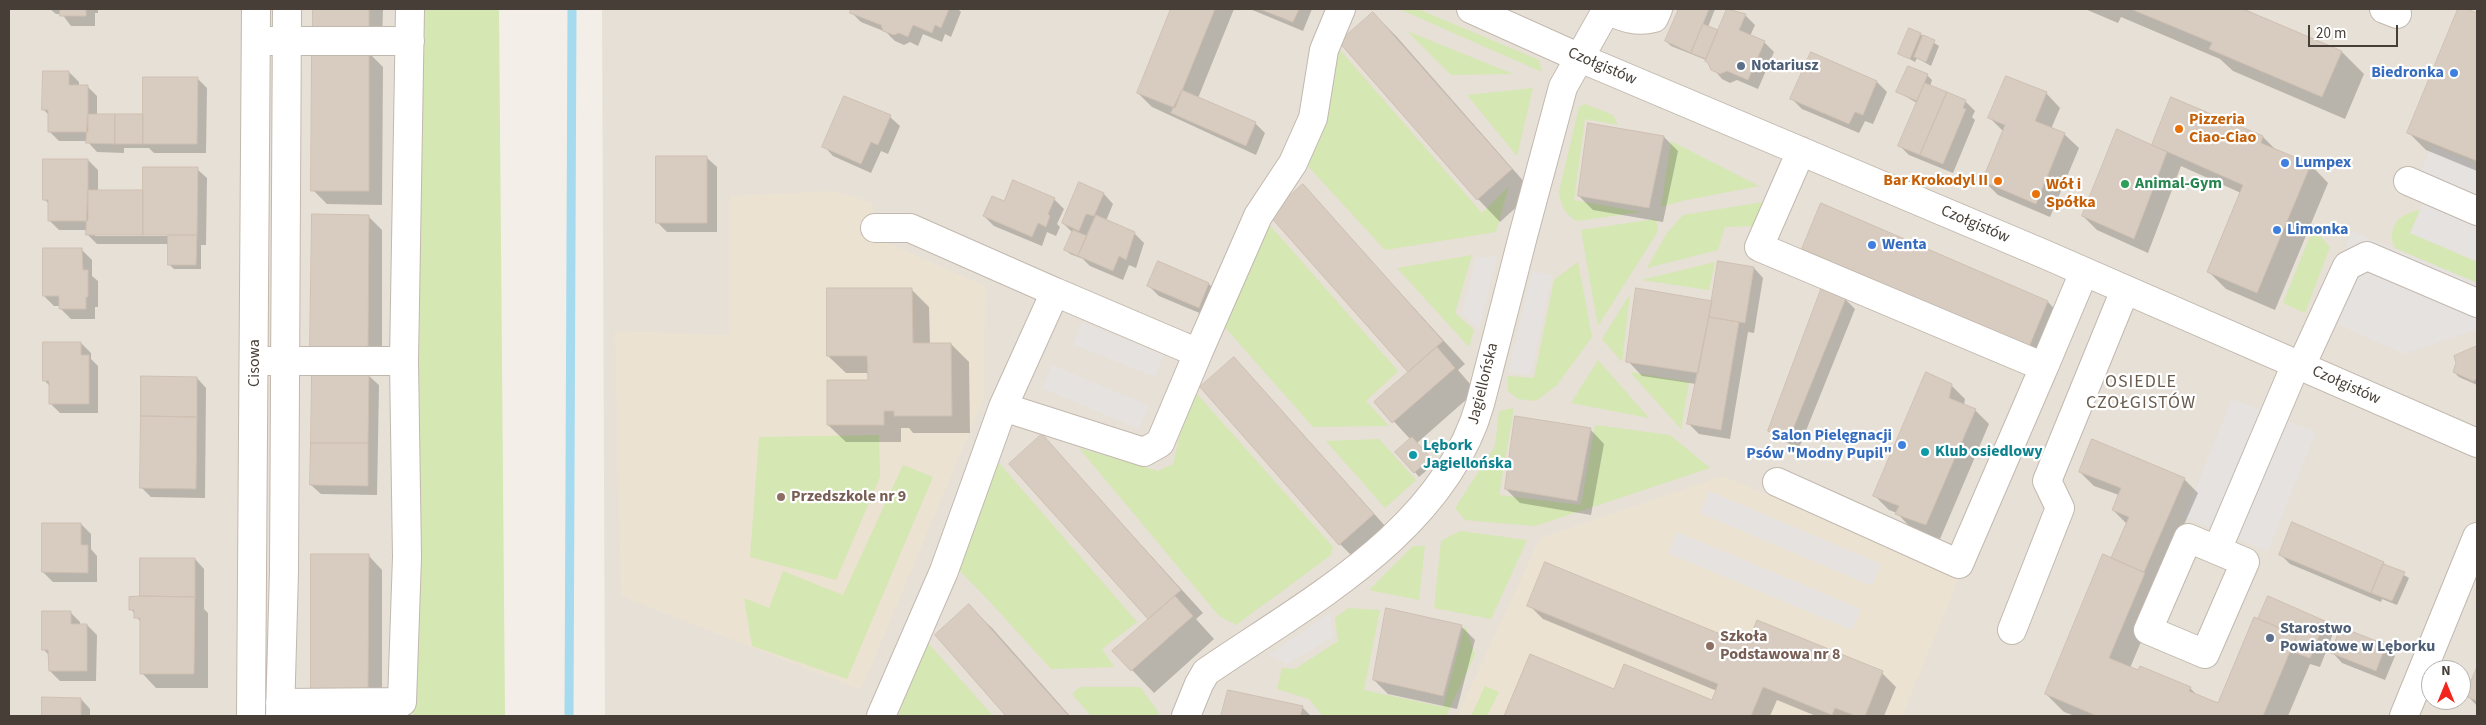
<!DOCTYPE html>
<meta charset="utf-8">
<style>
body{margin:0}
#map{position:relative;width:2486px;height:725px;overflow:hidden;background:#f3efe8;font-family:"Source Sans 3",sans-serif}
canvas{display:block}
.frame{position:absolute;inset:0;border:10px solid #473f37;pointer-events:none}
.north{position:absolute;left:2421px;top:660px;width:50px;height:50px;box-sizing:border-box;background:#fff;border:1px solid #b5b2af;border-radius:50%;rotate:0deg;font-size:14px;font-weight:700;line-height:20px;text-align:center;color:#473f37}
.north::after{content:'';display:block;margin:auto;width:18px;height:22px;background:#f3251f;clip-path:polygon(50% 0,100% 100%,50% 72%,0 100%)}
.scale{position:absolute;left:2308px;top:25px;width:90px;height:22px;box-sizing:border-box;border:2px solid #473f37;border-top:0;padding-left:6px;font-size:15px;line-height:18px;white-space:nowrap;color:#473f37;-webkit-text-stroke:4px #fff;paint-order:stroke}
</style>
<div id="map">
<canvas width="2486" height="725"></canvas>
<div class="frame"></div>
<div class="north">N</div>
<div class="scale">20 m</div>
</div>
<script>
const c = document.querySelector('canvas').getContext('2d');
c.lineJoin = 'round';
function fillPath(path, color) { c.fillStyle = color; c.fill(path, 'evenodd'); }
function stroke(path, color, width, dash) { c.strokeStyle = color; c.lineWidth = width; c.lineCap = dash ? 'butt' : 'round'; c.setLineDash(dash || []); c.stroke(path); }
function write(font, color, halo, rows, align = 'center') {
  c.font = font + ' "Source Sans 3",sans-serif'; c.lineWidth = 4.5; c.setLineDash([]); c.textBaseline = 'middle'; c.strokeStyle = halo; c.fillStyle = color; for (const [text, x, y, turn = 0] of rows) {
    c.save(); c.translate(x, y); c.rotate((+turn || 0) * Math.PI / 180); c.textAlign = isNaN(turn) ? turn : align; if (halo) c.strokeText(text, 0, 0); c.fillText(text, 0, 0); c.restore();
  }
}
fillPath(new Path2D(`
 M9,9h478l-13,707h-465z
 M602,9h1875v707h-1872zM2431,670h30v30h-30z`), '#e7e0d6');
fillPath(new Path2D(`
 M835,191l37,12 4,35 109,48 -1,112 -123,292 -240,-94 -6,-265 115,4v-139z
 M1723,476l237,100 -58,140h-445l83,-178z`), '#ece2d2');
fillPath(new Path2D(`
 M425,9h74l6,707h-92v-518z
 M1399,9h19l121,51 3,12z
 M1407,31l106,43 -62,1z
 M1340,50l142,163 27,-27 -13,46 -111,18 -81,-88 16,-22z
 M1533,88l-16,68 -50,-61z
 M1585,104l28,11 5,10 -33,-6 -11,81 67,12 -64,9c-12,-6 -16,-16 -18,-29l20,-85z
 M1671,141l88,45 -77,15 -21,6z
 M1769,201l-14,25 -30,1 -7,23 -71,18 20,-35 16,-18z
 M2418,210h2l-10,23 67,29v21l-80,-34c-8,-7 -6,-22 2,-30 4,-4 13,-7 19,-9z
 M1656,219l2,12 -60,95 -17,-96z
 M1267,222l131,149 -32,30 23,25 -76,1 -90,-102z
 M2313,229l17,18 -25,66 -22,-10z
 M1472,255l-17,58 19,17 -5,17 -72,-79z
 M1578,262l14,75 -35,48 -21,16 -18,-2 -10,-8v-15l26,2 20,-98z
 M1715,262l-6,28 -68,-10z
 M1630,294l-8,68 -20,-23z
 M1598,360l51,58 -78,-15z
 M1630,372l59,10 -8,47z
 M1197,394l136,153 -2,8 -95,70 -17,-9 -140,-168 79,23 15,-7 13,-55z
 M1514,408l-15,87 82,10 14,-80 75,10 40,33 -175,58 -70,-6 -10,-12 40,-62 4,-35z
 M879,435l1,42 -44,103 -86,-23 9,-120z
 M1379,439l37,41 -31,28 -59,-67z
 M999,463l138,159 -35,27 12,18 -63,2 -59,-65 -33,-34z
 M903,465l30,12 -86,202 -95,-33 -8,-48 25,10 14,-37 60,24z
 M1460,531l67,9 -36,79 -57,-11 7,-67z
 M1413,546h12l-6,54 -50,-10z
 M1348,608l32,2 -16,80 79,17 22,-82 10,30 -29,61h-123l-14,-17 -32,-10 5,-21 13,1 43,-28 -3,-23z
 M927,642l66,74h-95z
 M1485,686l14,6 -12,24h-16z
 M1080,687h60l19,26 -2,3h-66l-19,-22z`), '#d5e7b2');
fillPath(new Path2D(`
 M2432,146l45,19v96l-67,-28 25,-56 -15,-5z
 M2352,231l125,52v46l-73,25 -87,-39z
 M1497,256l-18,74 -17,-16 14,-56z
 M1532,271l20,4 -21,100 -23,-3z
 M1082,322l82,33 -9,22 -82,-33z
 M1052,365l97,41 -10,23 -97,-41z
 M2232,399l84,33 -48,119 -84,-34z
 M1709,491l172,73 -9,22 -172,-73z
 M1677,532l184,77 -9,21 -184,-77z
 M1330,613l3,24 -46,27 -18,-9z`), '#e5e2e0');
fillPath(new Path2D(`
 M50,9h48v4h-3v13h-24l-9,-12h-6z
 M315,9h68l-1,37 -67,-15z
 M853,9h105l3,3 -10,25 -6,-3 -3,8 -19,-8 -5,12 -8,-4 -6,3 -9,-4 -9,-9 -25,-10 -10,-10z
 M1172,9h62l-36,89 57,25 10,10 -9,22 -104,-48 -14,-14z
 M1250,9h62l-9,22z
 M1680,9h35l-7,18 10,5 10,-23 17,6 10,10 -5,11 14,6 10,10 -16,37 -21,-9 -7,3 -8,-4 -16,-19 -35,-14 -5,-5z
 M2085,9h157l100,43 22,22 -19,45 -112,-48 -13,-12 -99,-42 -3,6z
 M2459,9l18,5v157l-51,-21 -18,-18z
 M1373,13l23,23 137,156 -33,30 -22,-23 -138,-157z
 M1920,34l19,12 -8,20 -14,-8 -2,4 -16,-9z
 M369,53l14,14 -1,138 -55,-1 -14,-14z
 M1811,54l66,28 10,10 -14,32 -8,-3 -6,12 -57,-24 -10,-10z
 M69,72l10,10v4h8l10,10v19h47l53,-37 10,10 -1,65h-52l-5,-5h-25v5l-27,-1 -10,-11h-28l-10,-10v-16l-6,-6z
 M1927,75l5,5 -2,6 35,15 10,10 -3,6 3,3 -22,53 -44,-18 -10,-10 18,-42 -19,-11z
 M2046,93l14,15 -9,21 13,5 15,14 -29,69 -52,-22 -14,-14 20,-49 -14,-14z
 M890,117l10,9 -12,28 -7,-3 -10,22 -38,-17 -9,-10z
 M1664,137l14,14 -15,71 -70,-12 -14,-14z
 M2263,137l14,14 34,14 17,18 -53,127 -49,-21 -18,-18 33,-78 -60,-27 -33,87 -51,-23 -14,-14 76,-67 -5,-5z
 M707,158l10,9v65h-50l-10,-10z
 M88,160l10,10v21h46l53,-22 10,9 -1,67h-5v24h-27l-5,-5v-20h-72l-10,-10v-4h-28l-10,-10v-16l-5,-5zM95,234h74v2h-74z
 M1080,184l24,10 9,10 -7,17 28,12 10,10 -8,25 -7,-3 -6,15 -33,-14 -7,-7 -13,-5 -4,-4 7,-17 -10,-10z
 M1303,186l162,178 -7,6 18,21 -59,52 18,20 -16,14 -4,-5 -4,-32 -35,-38 34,-30 -139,-157z
 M1054,199l10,10 -7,15 3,3 -4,9 -9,-4 -5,14 -48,-20 -10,-10 21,-13z
 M1822,204l226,98 17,18 -18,44 -226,-97 -18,-18z
 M368,216l14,14v135h-56z
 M82,250l10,10v16l6,5v26h-3v12h-24l-10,-10v-3h-7l-10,-10z
 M1159,263l50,21 10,10 -10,23 -50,-21 -10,-10z
 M1754,268l9,10 -9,55 -6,-1 -18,107 -31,-5 -10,-10 7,-40 -54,-8 -14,-15 85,-58z
 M911,289l18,18 1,37h21l18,18 1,71h-57l-4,-5h-8v14h-55l-18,-17 41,-43v-9h-23l-18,-17z
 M1845,299l10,10 -56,139 -19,-8 -10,-10z
 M81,343l10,10v6l7,7v47h-38l-10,-10v-17l-5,-5z
 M2477,348v37l-18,-8 -5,-5 3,-9 -2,-6z
 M1234,358l161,179 -33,29 -22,-22z
 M369,376l10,9 -2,110 -56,-1 -10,-9z
 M197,378l9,10 -1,110 -54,-1 -9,-9z
 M1951,385l14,14 -1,6 11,5 14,14 -49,115 -29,-11 -14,-15 -8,-3 -14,-14z
 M1590,429l14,15 -13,71 -71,-12 -14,-14z
 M1042,436l161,177 -7,6 18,20 -60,54 -40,-42 36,-32 -139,-155z
 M2080,472l104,7 14,14 -41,93 5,6 -32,76 60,20 9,9 19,7 106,-82 10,9 -14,36 -10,-3 -22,52h-213l-11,-4 -18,-18 66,-134 15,-36 -14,-14 6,-15 -25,-9z
 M81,524l10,10v15l6,7v26h-44l-10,-10z
 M2280,554l103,9 26,15 -12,27 -15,-6 -1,3 -91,-38z
 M368,555l14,15v135h-56z
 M195,559l9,10v40l4,4v75h-52l-14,-15v-49l-11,-15z
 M1529,605l353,68 14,14 -12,29h-68l-39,-16 -7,16h-264l25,-60 83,35 98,11 5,-11 -174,-72z
 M969,606l23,22 78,88h-62l-72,-81z
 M70,612l10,10v3h7l10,10 -1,46h-36l-10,-10v-15l-7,-7z
 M1461,626l14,14 -18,69 -69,-15 -14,-14z
 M2385,646l10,10 -10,24 -43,-17 -9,-10z
 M2477,670v36l-10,-11z
 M1229,691l73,16 9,9h-87z
 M43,698l38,1 9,10v7h-47z`), '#0003');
stroke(new Path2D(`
 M569,716l3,-707`), '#a6daee', 9);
const building = new Path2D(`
 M60,9h26v7h-26z
 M313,9h56v22h-56z
 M851,9h98l-8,19 -6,-3 -3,8 -19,-8 -5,12 -9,-4 -5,2 -11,-4 -2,-6 -31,-12z
 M1171,9h44l-40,99 -38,-15z
 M1260,9h39l-6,13z
 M1679,9h30l-18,44 -26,-12z
 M1727,9l19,5 -7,16 26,11 -17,39 -21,-9 -7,3 -9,-4 -3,-7 -3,-2z
 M2131,9h112l99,42 -20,46 -113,-48 3,-6z
 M2458,9h9l10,4v148l-70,-28z
 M1373,12l139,157 -35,31 -138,-158z
 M1703,24l15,6 -12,29 -15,-6z
 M1909,28l12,5 -11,26 -12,-5z
 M1923,35l12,5 -9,22 -12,-5z
 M312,52h57v139h-58z
 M1811,52l66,29 -14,34 -8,-3 -6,12 -59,-25z
 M1908,66l20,8 -11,27 -21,-9z
 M43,71h26v14h19v47h-40v-22h-6z
 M2006,76l41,16 -12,29 30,12 -29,71 -54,-23 23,-56 -17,-7z
 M143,77h55l-1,67h-54z
 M1925,83l22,9 -27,63 -22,-9z
 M1182,90l74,32 -10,24 -75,-33z
 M1947,92l19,8 -3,8 3,1 -23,55 -23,-9z
 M844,96l47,19 -13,30 -7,-3 -10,22 -39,-17z
 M2171,97l92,39 -2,7 50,21 -54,129 -50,-21 36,-87 -91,-40z
 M88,114h27v30l-29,-1z
 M115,114h28v30h-28z
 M1588,123l76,13 -15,72 -71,-12z
 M2117,129l50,23 -33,87 -52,-23z
 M656,156h51v67h-51z
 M43,159h45v62h-40v-21h-5z
 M143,167h55l-1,68h-54z
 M1013,180l42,18 -7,16 2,2 -4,11 -8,-4 -6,14 -49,-21 9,-20 12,5z
 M1079,182l25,11 -10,23 -8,-2 -7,17 -17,-8z
 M1303,184l140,157 -35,31 -139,-157z
 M88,190h55v45h-57z
 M1821,203l227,98 -19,46 -227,-98z
 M312,214l57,1 -1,136h-58z
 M1096,215l39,17 -9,28 -7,-4 -6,15 -35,-15z
 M1073,230l14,6 -9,20 -14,-6z
 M168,235h29l-1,30h-28z
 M43,248h39l1,22h5v27h-2v12h-27v-13h-16z
 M1158,261l51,22 -10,25 -52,-22z
 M1718,261l36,6 -9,56 -36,-6z
 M1822,287l24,11 -57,141 -21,-8z
 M827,288h85l1,55h38l1,73h-58v-5h-10v14h-57v-45h41l-1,-24h-40z
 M1636,288l76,13 -14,72 -72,-11z
 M1709,317l30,5 -18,108 -34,-6z
 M43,342h38v13h8v49h-40v-23h-6z
 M2477,346v33l-4,2 -20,-9 3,-9 -2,-7z
 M1437,347l18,21 -63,55 -18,-21z
 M1234,357l140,157 -35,31 -139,-158z
 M1926,372l26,12 -3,14 27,11 -50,116 -31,-11 4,-8 -26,-10z
 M312,374h57l-1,69h-57z
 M141,376l56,1v40l-56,-1z
 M141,416l56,1 -1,72 -56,-1z
 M1515,416l76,12 -14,73 -72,-12z
 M1042,434l139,156 -33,29 -139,-155z
 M1412,437l19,21 -17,15 -19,-21z
 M2092,439l93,39 -41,94 -33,-14 18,-41 -17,-7 9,-22 -42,-16z
 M311,443h57v43l-58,-1z
 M2292,522l92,40 -13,31 -92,-38z
 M42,523h39v22h7v28l-46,-1z
 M311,554h58l-1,137h-57z
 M2103,554l42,19 -36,85 29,12 2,-4 51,21 -2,4 29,12 36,-86 43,18 -34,81h-166l-52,-22z
 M140,558h55v39l-55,-1z
 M1545,562l202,83 10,-25 126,51 -18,45h-9l-21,-8 -3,7 -69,-28 -12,29h-247l26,-62 84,35 10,-25 88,36 6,-16 -191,-78z
 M2383,564l22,8 -13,29 -21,-8z
 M141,596l54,1 -1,77h-54v-56h-6v-8h-5v-13z
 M1175,596l18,20 -62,55 -19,-20z
 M2268,596l57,25 -15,37 -20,-7 7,-16 -39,-16z
 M969,604l72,81 28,31h-63l-71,-81z
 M1386,608l76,17 -19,71 -70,-16z
 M42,611h29v13h16v47h-38l-1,-21h-6z
 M2341,627l45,18 -10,26 -45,-18z
 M2477,667v34l-12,-5z
 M1228,690l75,16 -3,10h-79z
 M42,697l39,1v18h-39z`);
fillPath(building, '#d8ccc1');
stroke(building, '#cfc0b1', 1);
const minor = new Path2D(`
 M1471,9l109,49 464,196 433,189
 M2384,9l13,5
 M1606,10c17,7 29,13 48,8l4,-9
 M269,41h141
 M1801,151l-42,96 285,120 40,-95
 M2408,181l69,30
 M875,228h35l145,64
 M1198,353l60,-137 35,-53 20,-45 11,-68 17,-41
 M268,361h136
 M2301,366l46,-100 20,-10 110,47
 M1777,482l182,82 85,-197
 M2188,538l57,24 -40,92 -57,-24z
 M2217,550l79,-186
 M2012,630l48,-122 -13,-27 78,-191
 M280,703l122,-1 5,-145 -3,-196 6,-352
 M251,716l5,-707
 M280,716l4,-145 3,-562
 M881,716l63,-145 59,-164 52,-115 143,61 -38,90 -16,9 -141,-45
 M1186,716l13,-32 7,-12c102,-70 238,-141 274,-268l43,-168 40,-149 44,-78
 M2404,716l73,-179`);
stroke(minor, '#c2b8ae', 30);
stroke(minor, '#fff', 28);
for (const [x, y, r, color] of [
 [1741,66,5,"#5c6f8a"],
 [2454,73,5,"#3f7fe0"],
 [2179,129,5,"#e8710a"],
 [2285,163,5,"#3f7fe0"],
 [1998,181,5,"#e8710a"],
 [2125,184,5,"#2e9e5b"],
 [2036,194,5,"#e8710a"],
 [2277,230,5,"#3f7fe0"],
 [1872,245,5,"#3f7fe0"],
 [1902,445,5,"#3f7fe0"],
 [1925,452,5,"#0f9aa8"],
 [1413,455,5,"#0f9aa8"],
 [781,497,5,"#8d6e63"],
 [2270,638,5,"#5c6f8a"],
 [1710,646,5,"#8d6e63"]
]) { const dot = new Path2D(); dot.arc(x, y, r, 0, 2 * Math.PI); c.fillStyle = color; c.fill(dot); stroke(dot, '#fff', 2); }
write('bold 16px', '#4e5e75', '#fff', [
 ["Notariusz",1751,66],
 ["Starostwo",2280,629],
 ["Powiatowe w Lęborku",2280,647]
], 'left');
write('16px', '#473f37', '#fff', [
 ["Czołgistów",1602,67,23],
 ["Czołgistów",1975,225,23],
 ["Cisowa",255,363,-90],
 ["Jagiellońska",1484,384,-76],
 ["Czołgistów",2346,386,24]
]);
write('bold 16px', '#366cbe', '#fff', [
 ["Biedronka",2444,73,"right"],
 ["Lumpex",2295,163],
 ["Limonka",2287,230],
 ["Wenta",1882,245],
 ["Salon Pielęgnacji",1892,436,"right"],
 ["Psów \"Modny Pupil\"",1892,454,"right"]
], 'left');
write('bold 16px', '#c56008', '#fff', [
 ["Pizzeria",2189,120],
 ["Ciao-Ciao",2189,138],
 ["Bar Krokodyl II",1988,181,"right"],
 ["Wół i",2046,185],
 ["Spółka",2046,203]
], 'left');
write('bold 16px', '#27864d', '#fff', [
 ["Animal-Gym",2135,184]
], 'left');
write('bold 16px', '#0d838f', '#fff', [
 ["Lębork",1423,446],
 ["Jagiellońska",1423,464],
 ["Klub osiedlowy",1935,452]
], 'left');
write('bold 16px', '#785e54', '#fff', [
 ["Przedszkole nr 9",791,497],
 ["Szkoła",1720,637],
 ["Podstawowa nr 8",1720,655]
], 'left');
c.letterSpacing = '1px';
write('18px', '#695b4e', '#fff', [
 ["OSIEDLE",2141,383],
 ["CZOŁGISTÓW",2141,404]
]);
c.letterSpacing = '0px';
</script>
